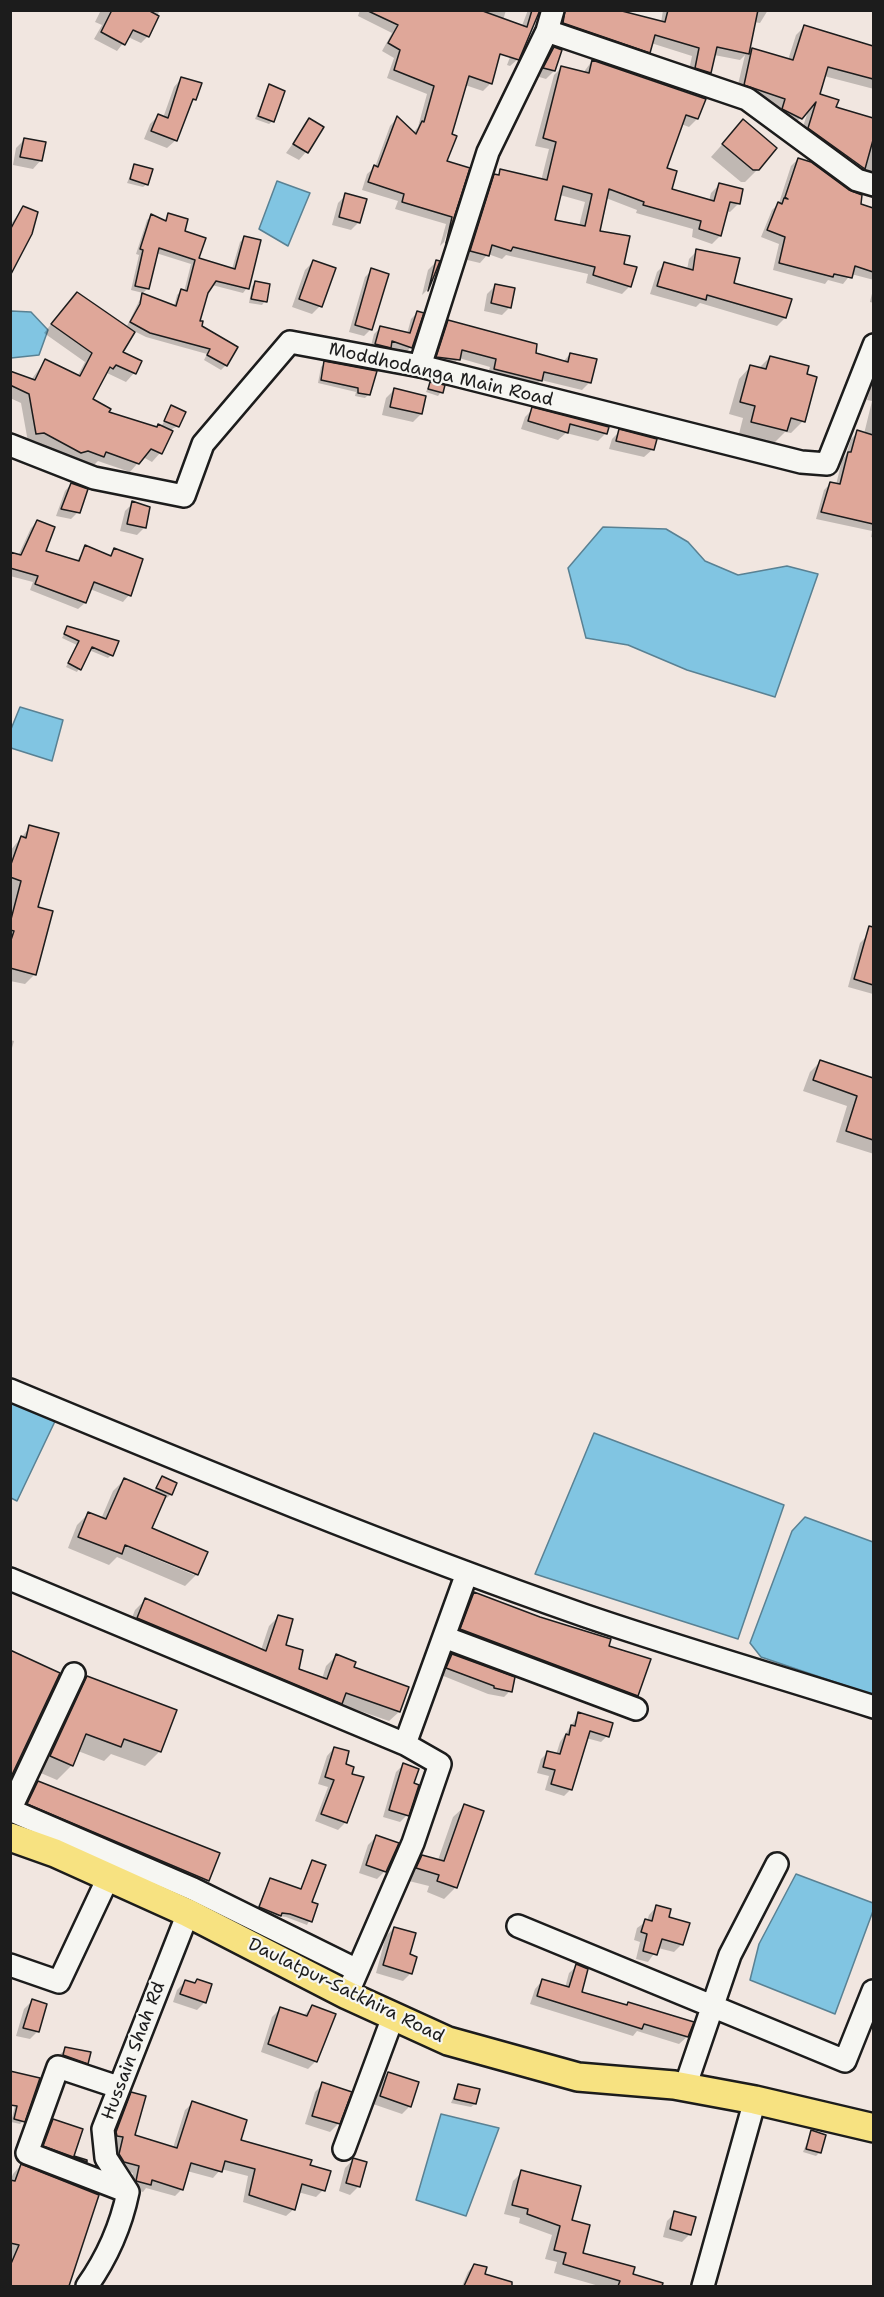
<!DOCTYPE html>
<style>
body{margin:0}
#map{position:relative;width:884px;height:2297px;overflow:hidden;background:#f1e6e0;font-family:"Shantell Sans",sans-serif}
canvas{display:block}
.frame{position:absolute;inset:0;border:12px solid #1c1c1c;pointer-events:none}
</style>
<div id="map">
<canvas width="884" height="2297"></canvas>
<div class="frame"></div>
</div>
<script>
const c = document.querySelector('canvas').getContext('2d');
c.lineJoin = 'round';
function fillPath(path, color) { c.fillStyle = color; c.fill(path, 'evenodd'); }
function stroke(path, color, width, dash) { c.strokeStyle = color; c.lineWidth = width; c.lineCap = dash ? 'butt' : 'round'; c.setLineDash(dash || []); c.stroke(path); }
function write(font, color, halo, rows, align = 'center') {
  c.font = font + ' "Shantell Sans",sans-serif'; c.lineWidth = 4.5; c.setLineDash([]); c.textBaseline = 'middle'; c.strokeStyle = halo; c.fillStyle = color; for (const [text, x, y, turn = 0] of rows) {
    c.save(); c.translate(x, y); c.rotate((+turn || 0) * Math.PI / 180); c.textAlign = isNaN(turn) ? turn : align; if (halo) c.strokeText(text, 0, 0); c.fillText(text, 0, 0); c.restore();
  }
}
const water = new Path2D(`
 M277,181l33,12 -22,53 -29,-17z
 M11,311l20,1 17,18 -9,25 -28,3z
 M603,527l63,2 22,13 17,19 33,14 49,-9 31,8 -43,123 -88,-27 -59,-25 -42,-7 -18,-70z
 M20,707l43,13 -11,41 -41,-13v-19z
 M10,1395l48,20 -41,86 -6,-3z
 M594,1433l190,72 -46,134 -203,-65z
 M805,1517l68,25v153l-112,-38 -11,-14 42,-112z
 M796,1874l77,29v8l-38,103 -85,-34 9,-36z
 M441,2114l58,14 -33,88 -50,-16z`);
fillPath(water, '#81c5e2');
stroke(water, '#598193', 1.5);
fillPath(new Path2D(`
 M101,10h59l-12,26 -7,7 -13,-6 -11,14 -23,-12 8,-14 -7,-3z
 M360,10h146l-13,46 -2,27 -8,8 -18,-6 -14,50 -6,27 23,7 -24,73 -4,4 6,-22 -51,-15 3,-8 -36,-11 5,-16 8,-7 15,-41 7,-8 16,15 5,-6 9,-33 -40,-16 7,-20 -12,-7 10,-18 -34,-17z
 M528,10h10l-20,49 -8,7 -3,-1z
 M554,10h64l43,13 2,-13h105l-8,13 -6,-1 -7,33 6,-6 35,11 8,-25 8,-8 70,20v42l-50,-13 -6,19 17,13 39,10v63l-74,-45 9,-28 -16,18 -19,-9 4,-9 -42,-15 9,-38 -5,5 -26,-5 -4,18 -8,7 -14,-5 4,-19 -41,-13 -2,9 -7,7 -86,-29z
 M554,48v23l-8,8 -10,-3 10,-19z
 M592,61l112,39 -7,19 -8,8 -8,-3 -16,45 5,21 39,11 2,-8 8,-8 19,19 -8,8 -4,-1 -6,25 -8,8 -20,-7 1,-8 -57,-16 1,-3 -31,-12 -8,34 24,33 8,21 -8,8 -36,-11 2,-9 -82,-19 -4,4 -14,-5 -8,9 -17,-4 24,-75 14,-13 40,10 8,-32 -14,-3 19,-71 8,-8 21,6zM560,195l25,7 -6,24 -25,-5z
 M182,78l13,21 -7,7 -12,34 -9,8 -23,-9 6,-15 8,-8 5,2 11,-31z
 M270,86l3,35 -4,3 -14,-5z
 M310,120l-4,32 -7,8 -13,-7z
 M743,121l15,48 -13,13h-4l-30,-25z
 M24,140l17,20 -8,9 -20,-4 3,-17z
 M798,159l61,46 15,4v71l-23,-6 -8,10 -15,-4 -3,4 -52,-14 6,-26 -18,-7 11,-27 7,-7 12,-37z
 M134,166l13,18 -4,3 -16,-4z
 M346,195l13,27 -8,8 -19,-5 6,-22z
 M23,208l-13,61v-44z
 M169,215l14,17 14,27 35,10 8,-27 5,-5 2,51 -4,5 -31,-8 -5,8 -9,29 2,4 36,21 -10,18 -5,5 -17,-10 3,-6 -61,-17 -12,-6 -13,22 19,9 -6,11 -8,9 -19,-9 -16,27 16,13 49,15 5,-1 11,-20 6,19 -6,3 -12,24 -8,9 -9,-5 -13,15 -32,-11 -4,4 -15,-6 -7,2 -37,-20 -7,1 -7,-39 -11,-5v-25l21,7 14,-19 32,16 8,-15 -41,-29 24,-30 58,25 16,-33 32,11 3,-11 4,-4 3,1 7,-28 -35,-11 -8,35 -5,5 -12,-3 8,-35 -3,-1 11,-34 5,-4 12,6z
 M697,251l36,33 52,34 -8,8 -77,-23 -4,4 -46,-13 7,-22 8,-8 22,6 2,-11z
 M313,262l7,44 -8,8 -20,-7 13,-37z
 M436,262l-9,28 -5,5 6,-25z
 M372,270l-1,59 -7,7 -15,-4 16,-55z
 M255,283l10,18 -3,4 -13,-2 3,-17z
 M874,285v18l-4,-1z
 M495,286l15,21 -8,8 -18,-4 3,-17z
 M417,313l-6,34 -6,6 -17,-5 -5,5 -13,-3 4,-16 6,-6 27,6 4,-15z
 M449,321l85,33 29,8 7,-8 20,28 -8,8 -41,-10 -8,8 -46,-12 3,-9 -31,-9 -8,9 -21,-3 11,-35z
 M770,357l35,18 -2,46 -12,12 -6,-1 -11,11 -35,-9 4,-16 -14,-4 10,-35 12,-13 8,2z
 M325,363l44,31 -4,4 -10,-2 1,-4 -38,-9 3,-16z
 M874,376v162l-3,-1 1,-6 -56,-12 8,-29 7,-7 5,2 6,-25 4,-5 5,-16 7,-7 6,2 8,-33 -5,-1z
 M430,383l11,9 -3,4 -12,-4z
 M394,390l27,24 -8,8 -31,-7 4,-17z
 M533,409l73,24 -8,8 -32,-8 -8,7 -37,-11 4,-12z
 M620,431l33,18 -9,8 -35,-8 3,-10z
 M71,484l7,28 -7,7 -15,-3 9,-25z
 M133,503l12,24 -8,8 -17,-4 5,-20z
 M37,522l7,30 32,10 10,-15 22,10 7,-7 14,45 -6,7 -33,-13 -5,14 -7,6 -48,-19 3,-8 -23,-6v-22l8,2 13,-28z
 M68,627l43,28 -3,3 -19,-8 -12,22 -11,-5 11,-22 -15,-7z
 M30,827l6,81 -1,66 -10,10 -15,-3v-130z
 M868,935l6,2 -1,57 -25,-7 12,-44z
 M10,1040l4,1 -4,14z
 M821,1061l53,18v75l-38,-12 11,-36 -44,-15 7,-19z
 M162,1478l9,16 -4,4 -3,-2 -14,33 56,24 -9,21 -12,12 -68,-29 -8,8 -41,-17 9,-23 11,-11 13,5 12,-28 11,-11 29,12zM119,1540l75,32v3l-76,-32z
 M474,1593l133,53 30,50 -12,12 -176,-66 13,-37z
 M145,1600l116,50 8,-24 10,-10 5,30 13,24 25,9 4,-13 10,-10 16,12 55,20 -8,24 -10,9 -49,-17 -9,9 -203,-85 7,-18z
 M452,1655l58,36 -6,6 -16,-3 -47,-19 4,-13z
 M87,1678l73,73 -15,15 -34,-12 -7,7 -26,-10 -6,14 -15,15 -21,-9 13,-29 10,-10 2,-3 -4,-2 15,-34z
 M579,1714l28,22 -6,6 -15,-4 -16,52 -6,6 -19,-6 4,-14 -12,-3 4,-14 7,-7 8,3 4,-13z
 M334,1748l10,17 2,57 -8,8 -23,-9 13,-34 -10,-3 9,-28z
 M403,1765l4,50 -7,7 -17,-5 13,-45z
 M38,1783l170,97 -16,17 -180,-77 10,-21zM27,1800h3l-5,11 -2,-1z
 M465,1806l-9,81 -12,12 -17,-7 2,-6 -24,-6 6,-12 11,-12 16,4 15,-43z
 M376,1837l9,34 -8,8 -18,-6 9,-28z
 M313,1862l-3,41 7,2 -10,20 -21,-8 -7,-1 -3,3 -20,-8 14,-32 30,11z
 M657,1906l10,12 15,26 -8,8 -16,-4 -10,14 -12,-3 4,-17 -6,-2 3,-12 10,-7 2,-6z
 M394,1928l14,27 3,18 -8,8 -27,-8 10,-37z
 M577,1966l3,27 107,44 -8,7 -42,-13 -4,5 -103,-32 5,-15 7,-8 23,7 4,-15z
 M197,1980l8,22 -8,8 -24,-8 4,-12 8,-8 8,2z
 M32,2001l6,30 -8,8 -14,-3 8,-27z
 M312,2007l4,54 -8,8 -47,-17 11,-35 8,-8 24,6z
 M66,2049l21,14 -7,7 -23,-7 1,-7z
 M388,2073l22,33 -8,8 -29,-10 7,-23z
 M21,2080l2,41 -3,3 -9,-2z
 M323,2084l27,9 -12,31 -8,8 -25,-8 10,-32z
 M458,2086l17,18 -4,3 -20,-4z
 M132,2094l1,42 40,12 12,-38 8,-7 47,38 69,25 14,24 -7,7 -18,-5 -4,17 -8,7 -43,-14 5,-26 -27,-7 -8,9 -26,-7 -5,18 -7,7 -29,-8 -3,4 -14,-4 4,-15 -17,-4 -4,-7 5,-18 -7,-1 -1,-3 15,-39z
 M53,2121l28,9 -9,27 14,4 -8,8 -42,-16 9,-24z
 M811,2132l9,20 -4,4 -13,-4z
 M353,2160l12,3 -7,24 -8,8 -11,-4 6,-23z
 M21,2165l76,30 -30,91h-57v-105l3,-7z
 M522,2172l48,49 11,33 86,32h-68l-45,-13 3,-11 -12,-3 7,-24 -33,-12 1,-5 -16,-4 9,-33z
 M675,2213l15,21 -8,8 -19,-5 4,-16z
 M474,2265l9,10 15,5 -2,6h-34l6,-14z`), '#0003');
const building = new Path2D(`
 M112,10h36l11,6 -10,21 -16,-7 -8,15 -24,-13z
 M366,10h114l47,17 5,-17h8l-21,50 -19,-6 -8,30 -23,-8 -17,58 5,2 -10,25 23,7 -24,75 6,-26 -50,-15 2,-8 -36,-12 6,-17 4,2 19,-51 19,18 6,-13 2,1 10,-36 -40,-16 6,-20 -12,-7 10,-18z
 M565,10h53l47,12 3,-12h90l-9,44 -32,-7 -6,26 -16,-5 4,-20 -44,-13 -5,18 -87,-30z
 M804,25l69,21v33l-45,-12 -8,27 19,6 -3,7 37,11v22l-8,29 -57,-41 8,-26 -14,17 -20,-10 3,-10 -41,-14 8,-37 41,12z
 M554,47l8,3 -7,21 -12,-3z
 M592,60l114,39 -8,20 -12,-4 -19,53 10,3 -5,18 42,12 5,-18 24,6 -3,15 -10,-2 -9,34 -22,-7 2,-8 -58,-16 1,-3 -35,-13 -9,42 30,5 -6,28 13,3 -6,20 -38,-12 2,-8 -82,-20 -2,4 -19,-6 -3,11 -19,-5 24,-77 5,1 1,-6 47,11 9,-38 -13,-4 18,-72 28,7zM563,186l29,8 -7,32 -30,-6z
 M181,77l21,6 -6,17 -3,-1 -16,42 -26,-10 7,-17 10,4z
 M269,84l16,7 -11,31 -16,-6z
 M309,118l15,9 -16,26 -15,-9z
 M743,119l34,29 -18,22h-6l-31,-26z
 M24,138l22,4 -4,19 -22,-4z
 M798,158l13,4 38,28 13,5 -1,9 12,4v64l-18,-6 -3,12 -18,-4 -1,3 -54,-14 6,-26 -18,-7 11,-28 4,2 2,-6 4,1 -3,-2z
 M134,164l19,5 -5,16 -18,-6z
 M345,193l22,6 -7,24 -21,-6z
 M23,206l15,6 -6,22 -22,42v-46z
 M168,213l20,6 -3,12 21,7 -7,20 36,11 9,-33 17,4 -12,49 -33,-8 -8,12 -8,28h3l-1,5 36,21 -11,19 -20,-11 3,-6 -60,-16 -20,-11 10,-18 2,-11 34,13 5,-17 6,2 8,-31 -36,-12 -10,41 -14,-3 8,-36 -3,-1 11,-35 15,7z
 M696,249l44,9 -6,25 58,16 -6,19 -79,-23 -1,5 -49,-14 7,-24 29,8z
 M313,260l23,8 -14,39 -23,-8z
 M436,260l4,1 -12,30z
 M371,268l18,6 -17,56 -17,-5z
 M255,281l15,3 -3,18 -16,-3z
 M495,284l20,4 -4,20 -20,-5z
 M77,292l58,40 -12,20 19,9 -6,13 -20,-9 -3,4 -3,-2 -17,32 18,10 -2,3 48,15 1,-3 15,7 -11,23 -11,-5 -12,15 -33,-12 -2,5 -16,-6 -7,2 -37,-20 -8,1 -7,-40 -19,-9v-14l25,9 10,-21 35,17 12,-23 -41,-29z
 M417,311l7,2 -12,35 -20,-7 -1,7 -16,-4 5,-18 30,7z
 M448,320l89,24 -1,9 32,9 2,-9 27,6 -6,24 -47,-11 -2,9 -48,-12 2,-10 -34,-9 -2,10 -24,-3z
 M770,356l39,10 -2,8 10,3 -12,45 -14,-4 -4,13 -36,-9 4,-16 -15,-4 10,-37 16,4z
 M324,361l53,10 -7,24 -12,-2v-5l-37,-8z
 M430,382l15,3 -2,8 -15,-4z
 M394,388l32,8 -4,18 -32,-7z
 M171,405l15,7 -7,15 -15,-6z
 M532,407l77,20 -2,7 -37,-10 -2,9 -40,-12z
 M619,429l38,10 -3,11 -38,-9z
 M857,430l16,5v89l-52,-12 9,-30 10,2 8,-32h3z
 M71,483l17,6 -8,24 -19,-4z
 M132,501l18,6 -4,21 -19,-4z
 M37,520l18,7 -9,24 33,10 6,-16 26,11 3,-8 29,11 -12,37 -37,-14 -8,21 -51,-19 3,-8 -28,-8v-16l11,3z
 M67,626l52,15 -6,15 -21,-9 -11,23 -13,-7 11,-22 -15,-7z
 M29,825l30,8 -21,74 15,4 -17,64 -26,-7v-25l4,-12 -4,-1v-7l11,-42 -11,-4v-10l11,-31 5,2z
 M869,926l4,1v58l-19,-6z
 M820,1060l53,18v62l-27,-9 11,-35 -44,-16z
 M162,1476l15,7 -5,12 -16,-7z
 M124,1478l42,18 -14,32 56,24 -10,23 -73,-30 -3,9 -44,-17 10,-25 18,7z
 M474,1592l66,25 71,22 -2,7 42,13 -13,37 -178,-67z
 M145,1598l121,53 12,-36 15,4 -7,26 17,5 -4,19 28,10 9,-25 20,8 -2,5 55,20 -9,25 -54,-19 -4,11 -205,-86z
 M10,1650l50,23 -50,106z
 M452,1654l63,23 -3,15 -18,-4v-2l-48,-18z
 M87,1676l90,34 -16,42 -37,-13 -3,8 -35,-13 -13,32 -23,-10z
 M578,1712l35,11 -4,14 -19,-6 -18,59 -21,-6 4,-14 -12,-3 4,-16 13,3 6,-20 3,1 2,-10 4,1z
 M334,1747l15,4 -3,13 8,3 -2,7 12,3 -17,46 -26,-9 13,-34 -9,-3z
 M403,1763l16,6 -5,14 5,2 -10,31 -20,-6z
 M38,1781l182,72 -11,28 -182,-77z
 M464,1804l20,7 -27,77 -20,-7 2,-6 -23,-7 6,-13 22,6z
 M376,1835l23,8 -13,29 -20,-7z
 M312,1860l14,5 -14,37 6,2 -6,18 -22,-8 -8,-1 -1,3 -22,-9 11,-29 31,11z
 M656,1905l15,4 -2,8 21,6 -7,22 -21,-6 -5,16 -14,-4 4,-17 -6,-2 4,-13 7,2z
 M394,1927l22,6 -6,21 7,3 -5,17 -29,-9z
 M576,1964l12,5 -6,23 45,13 1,-3 66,20 -6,15 -44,-13 -2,5 -105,-33 5,-17 27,8z
 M197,1979l15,5 -6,19 -26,-9 5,-14 10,3z
 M32,1999l15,5 -8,28 -16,-4z
 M312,2005l24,9 -19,48 -49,-18 12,-37 27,9z
 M65,2047l26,5 -3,12 -25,-9z
 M10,2071l30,7 -15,44 -11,-3 3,-13 -7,-1z
 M388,2072l31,10 -8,25 -31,-11z
 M322,2082l30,10 -12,32 -28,-8z
 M458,2084l22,5 -4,15 -22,-5z
 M131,2092l15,4 -11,39 42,13 15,-47 55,19 -6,20 71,20 -2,5 21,6 -6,20 -23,-7 -7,26 -28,-9 -18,-6 6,-26 -30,-8 -3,11 -31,-9 -8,27 -31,-10 -1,5 -15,-4 3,-15 -15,-4 -5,-8 4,-17 -6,-1 -1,-4z
 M53,2119l30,10 -9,27 13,4v2l-44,-16z
 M811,2130l15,5 -5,18 -15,-4z
 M353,2158l14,4 -7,25 -14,-4z
 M21,2164l78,31 -30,91h-59v-20l9,-21 -9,-2v-63l5,1z
 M521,2170l60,16 -9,34 18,5 -7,28 52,14 -2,7 30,9 -1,3h-44l2,-5 -57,-17 3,-11 -12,-3 6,-24 -33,-12 1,-5 -16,-4z
 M674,2211l22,6 -5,18 -21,-6z
 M474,2264l13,3 -2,7 27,8v4h-48z`);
fillPath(building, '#dfa799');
stroke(building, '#1c1c1c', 1.5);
const minor = new Path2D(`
 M553,10l-6,21 200,68 110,81 17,5
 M420,366l68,-214 59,-121
 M10,445l84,33 90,18 19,-52 87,-102 130,24 381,96 26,2 47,-119
 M10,1390c190,79 379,157 573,225 96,33 194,61 291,92
 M10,1579l395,165 62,-171
 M444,1637l192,72
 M10,1810l183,79 164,81
 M10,1810l64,-136
 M518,1926l327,135 28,-70
 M10,1965l49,17 49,-104
 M352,1983l61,-140 27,-79 -35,-20
 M118,2087l-60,-20 -31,86 101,39
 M685,2087l45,-132 47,-91
 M344,2149l49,-132
 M87,2286c19,-27 34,-60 41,-94l-22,-34 -3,-29 85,-216
 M703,2286l52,-186`);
const major = new Path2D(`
 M10,1837l45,16 133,60 159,82 101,46 130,36 96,8 81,15 119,28`);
stroke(minor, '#1c1c1c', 26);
stroke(major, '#1c1c1c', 32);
stroke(minor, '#f6f6f2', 21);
stroke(major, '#f7e281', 27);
write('18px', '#1c1c1c', '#f6f6f2', [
 ["Moddhodanga Main Road",441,375,13],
 ["Daulatpur-Satkhira Road",346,1991,26],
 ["Hussain Shah Rd",134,2051,-69]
]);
</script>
